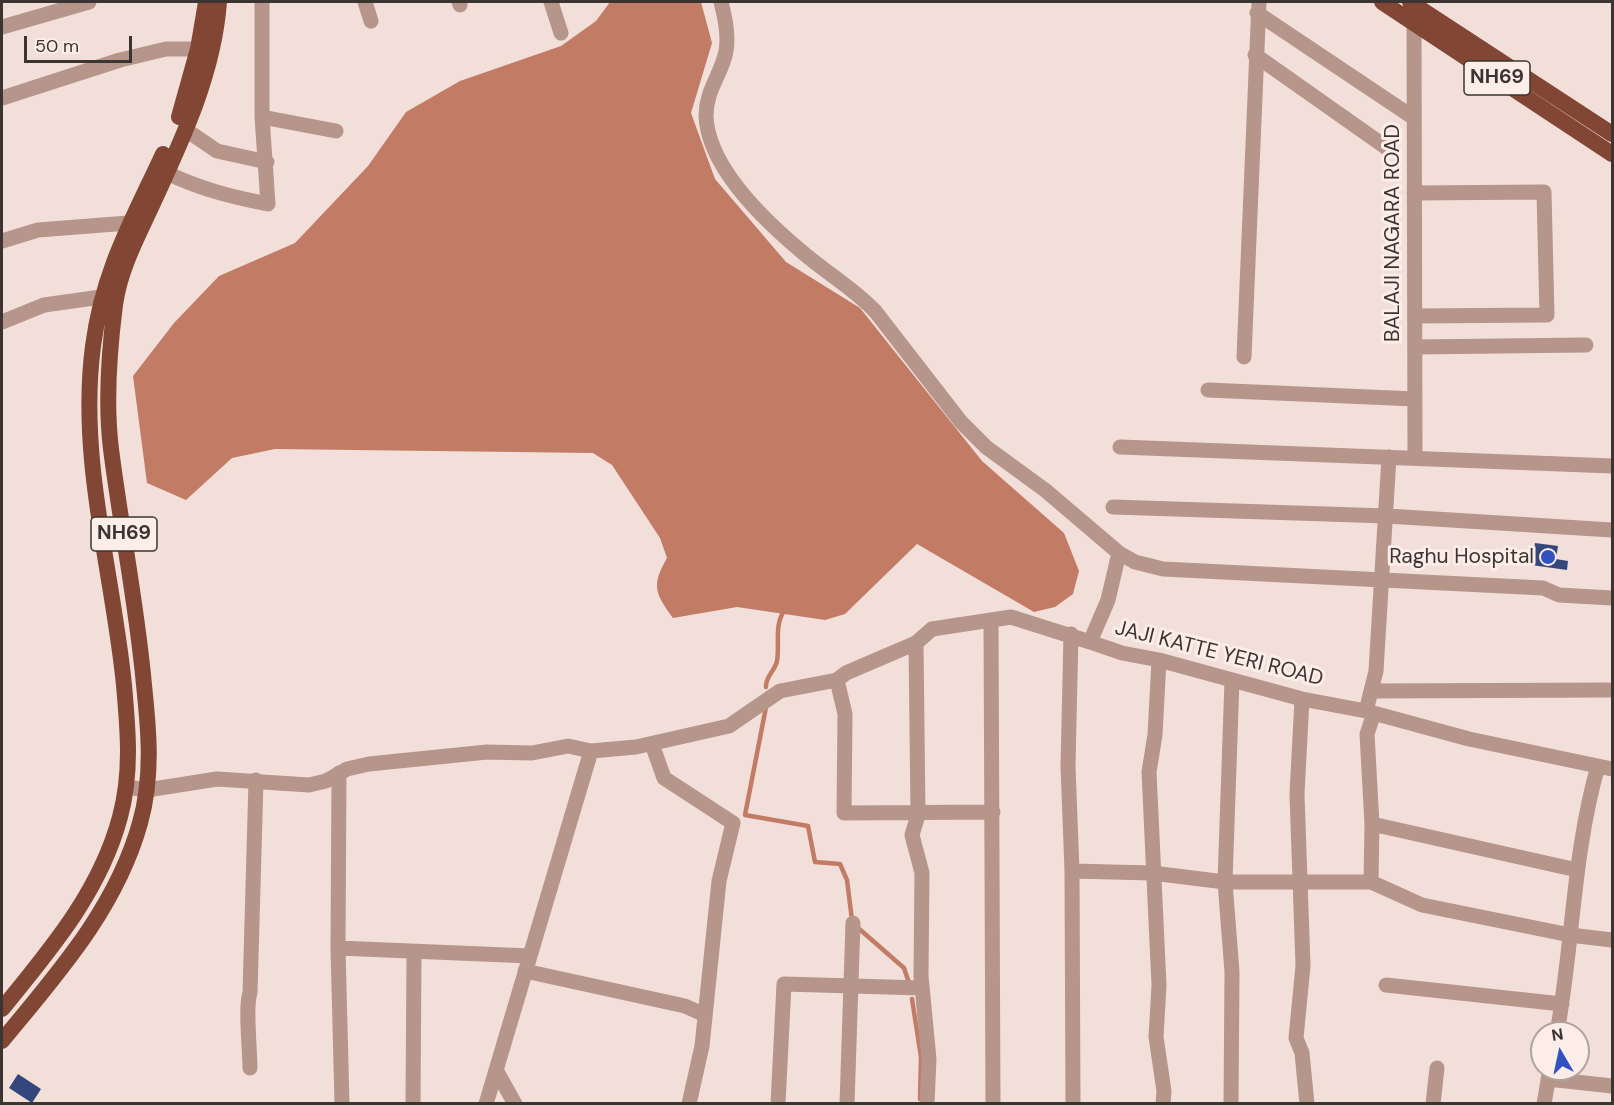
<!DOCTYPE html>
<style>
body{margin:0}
#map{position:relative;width:1614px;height:1105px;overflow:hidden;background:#f2dfd9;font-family:"DM Sans",sans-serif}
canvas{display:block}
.frame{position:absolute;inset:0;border:3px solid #3b3431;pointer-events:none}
.north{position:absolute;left:1530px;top:1021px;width:60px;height:60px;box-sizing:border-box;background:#fdede8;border:2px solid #afa39f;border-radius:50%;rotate:351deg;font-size:16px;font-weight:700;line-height:24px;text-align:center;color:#3b3431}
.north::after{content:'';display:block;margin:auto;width:21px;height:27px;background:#3151c1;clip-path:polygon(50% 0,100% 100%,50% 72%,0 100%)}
.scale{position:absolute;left:24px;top:36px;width:108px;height:27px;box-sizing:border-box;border:3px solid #3b3431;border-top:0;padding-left:8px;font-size:18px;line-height:21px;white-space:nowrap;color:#3b3431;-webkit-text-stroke:4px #fdede8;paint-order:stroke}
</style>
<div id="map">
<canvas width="1614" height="1105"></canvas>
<div class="frame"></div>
<div class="north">N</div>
<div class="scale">50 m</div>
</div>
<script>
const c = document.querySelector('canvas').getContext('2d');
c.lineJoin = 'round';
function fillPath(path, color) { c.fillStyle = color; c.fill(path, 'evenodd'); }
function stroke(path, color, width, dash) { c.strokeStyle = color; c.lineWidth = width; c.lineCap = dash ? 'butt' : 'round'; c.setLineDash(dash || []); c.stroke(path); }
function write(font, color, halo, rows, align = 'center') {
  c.font = font + ' "DM Sans",sans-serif'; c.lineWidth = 6; c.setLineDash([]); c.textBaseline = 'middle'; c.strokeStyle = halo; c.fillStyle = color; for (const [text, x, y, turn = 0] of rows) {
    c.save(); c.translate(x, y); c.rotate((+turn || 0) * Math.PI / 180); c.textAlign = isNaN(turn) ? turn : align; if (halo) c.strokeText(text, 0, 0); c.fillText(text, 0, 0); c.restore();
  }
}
fillPath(new Path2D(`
 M610,2h91l11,41 -21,70 24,66 71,83 74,46 122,153 82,72 15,38 -6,23 -18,13 -21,5 -117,-68 -72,70 -20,6 -88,-13 -64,11c-18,-25 -22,-32 -6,-60l-7,-20 -48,-73 -19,-12 -318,-4 -43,9 -46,42 -39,-17 -14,-107 41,-53 45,-47 76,-33 73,-77 38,-54 54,-31 101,-35 35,-25z`), '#c27c65');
stroke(new Path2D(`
 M766,687c-1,-10 9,-16 11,-26 3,-18 -3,-35 7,-50
 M766,707l-21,108 63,11 7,36 25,2 7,16 5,40
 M857,927l47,41 5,15
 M912,999l9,58 -1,42`), '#c27c65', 4.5);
fillPath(new Path2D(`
 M1535,543l23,3 -2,13 12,2 -1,9 -36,-5z
 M18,1074l23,15 -9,14 -23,-15z`), '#33477d');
stroke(new Path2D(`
 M365,2l6,19
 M459,2l1,3
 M551,2l10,31
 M721,2c4,15 8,33 5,49 -4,23 -20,38 -20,65 2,51 58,104 95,135 24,21 51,36 74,60l86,111 25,25 59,43 74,63 -11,47 -18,42 32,11 37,7 143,39 64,12 103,28 143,30
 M1257,13l157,105
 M2,27l87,-25
 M1255,55l132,93
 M2,98l118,-38 46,-11h32
 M262,117l74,14
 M186,130l31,21 50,11
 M167,173c33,16 65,24 101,31l-6,-87v-115
 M1414,193l130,-1 3,123 -132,1
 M2,241l36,-11 90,-7
 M2,322l42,-17 57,-8
 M1415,347l171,-2
 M1244,357l15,-355
 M1208,390l207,9
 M1120,447l492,19
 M1415,458l-1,-435 2,-9
 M1113,507l274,9 225,14
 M1119,553l16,9 28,7 380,19 16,7 53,3
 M991,620l2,484
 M1071,634l-3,132 4,105 1,233
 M1159,660l-4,75 -6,37 10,213 -3,52 8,54 -1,13
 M837,680l8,34 -1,99 149,-1
 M1371,691l241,-1
 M1302,699l-5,95 6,172 -7,72 6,15 5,51
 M1366,711l10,-40 13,-214
 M652,744l12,34 69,45 -14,58 -17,165 -13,58
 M339,773l-1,175 4,156
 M127,787l20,3 70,-11 92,6 17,-4 21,-12 22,-5 118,-12 45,1 36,-7 23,5 45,-4 93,-21 51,-35 57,-11 9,-7 70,-30
 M1372,824l205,46
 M1072,871l80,2 73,9h146l51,23 148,30 42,5
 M1371,882l1,-58 -5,-90 7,-21
 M338,948l192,8
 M525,971l160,35 20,9
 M1386,985l176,19
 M1557,1033c16,-89 16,-180 41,-267
 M250,1068c0,-17 -5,-63 0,-75l6,-213
 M496,1070l19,34
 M1548,1079l64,7
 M413,1104l1,-152
 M486,1104l105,-353
 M778,1104l6,-120 138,4
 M847,1104l6,-181
 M927,1104l2,-45 -8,-83 1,-103 -10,-38 6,-20 -2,-172 16,-14 79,-12 79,25
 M1231,1104l1,-132 -7,-90 7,-202
 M1433,1104l4,-36
 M1544,1104l6,-35`), '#b6958b', 15);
stroke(new Path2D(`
 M1382,2l230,152
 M1410,2l202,132
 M179,117l19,-68 8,-47
 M2,1009c48,-59 98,-117 118,-192 12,-44 8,-87 4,-132 -11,-112 -46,-225 -31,-339 10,-76 39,-125 70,-192
 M2,1041c55,-67 114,-132 138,-218 13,-46 9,-91 4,-138 -7,-79 -23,-157 -33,-236 -6,-48 -2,-97 4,-144 5,-37 24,-71 39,-104 29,-63 60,-129 65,-199`), '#824734', 16);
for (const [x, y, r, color] of [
 [1548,557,8,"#3151c1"]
]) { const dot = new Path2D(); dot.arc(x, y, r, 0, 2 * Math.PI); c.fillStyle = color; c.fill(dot); stroke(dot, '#fdede8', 2); }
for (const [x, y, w] of [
 [1497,78,66],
 [124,534,66]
]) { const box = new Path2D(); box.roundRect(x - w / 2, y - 17, w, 34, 4.5); c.fillStyle = '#fdede8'; c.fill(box); stroke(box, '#3b3431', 1.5); }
write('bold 20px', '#3b3431', null, [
 ["NH69",1497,78],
 ["NH69",124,534]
]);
write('21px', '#3b3431', '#fdede8', [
 ["BALAJI NAGARA ROAD",1393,233,-90],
 ["JAJI KATTE YERI ROAD",1219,654,14]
]);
write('21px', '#3b3431', '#fdede8', [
 ["Raghu Hospital",1534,557]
], 'right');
</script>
